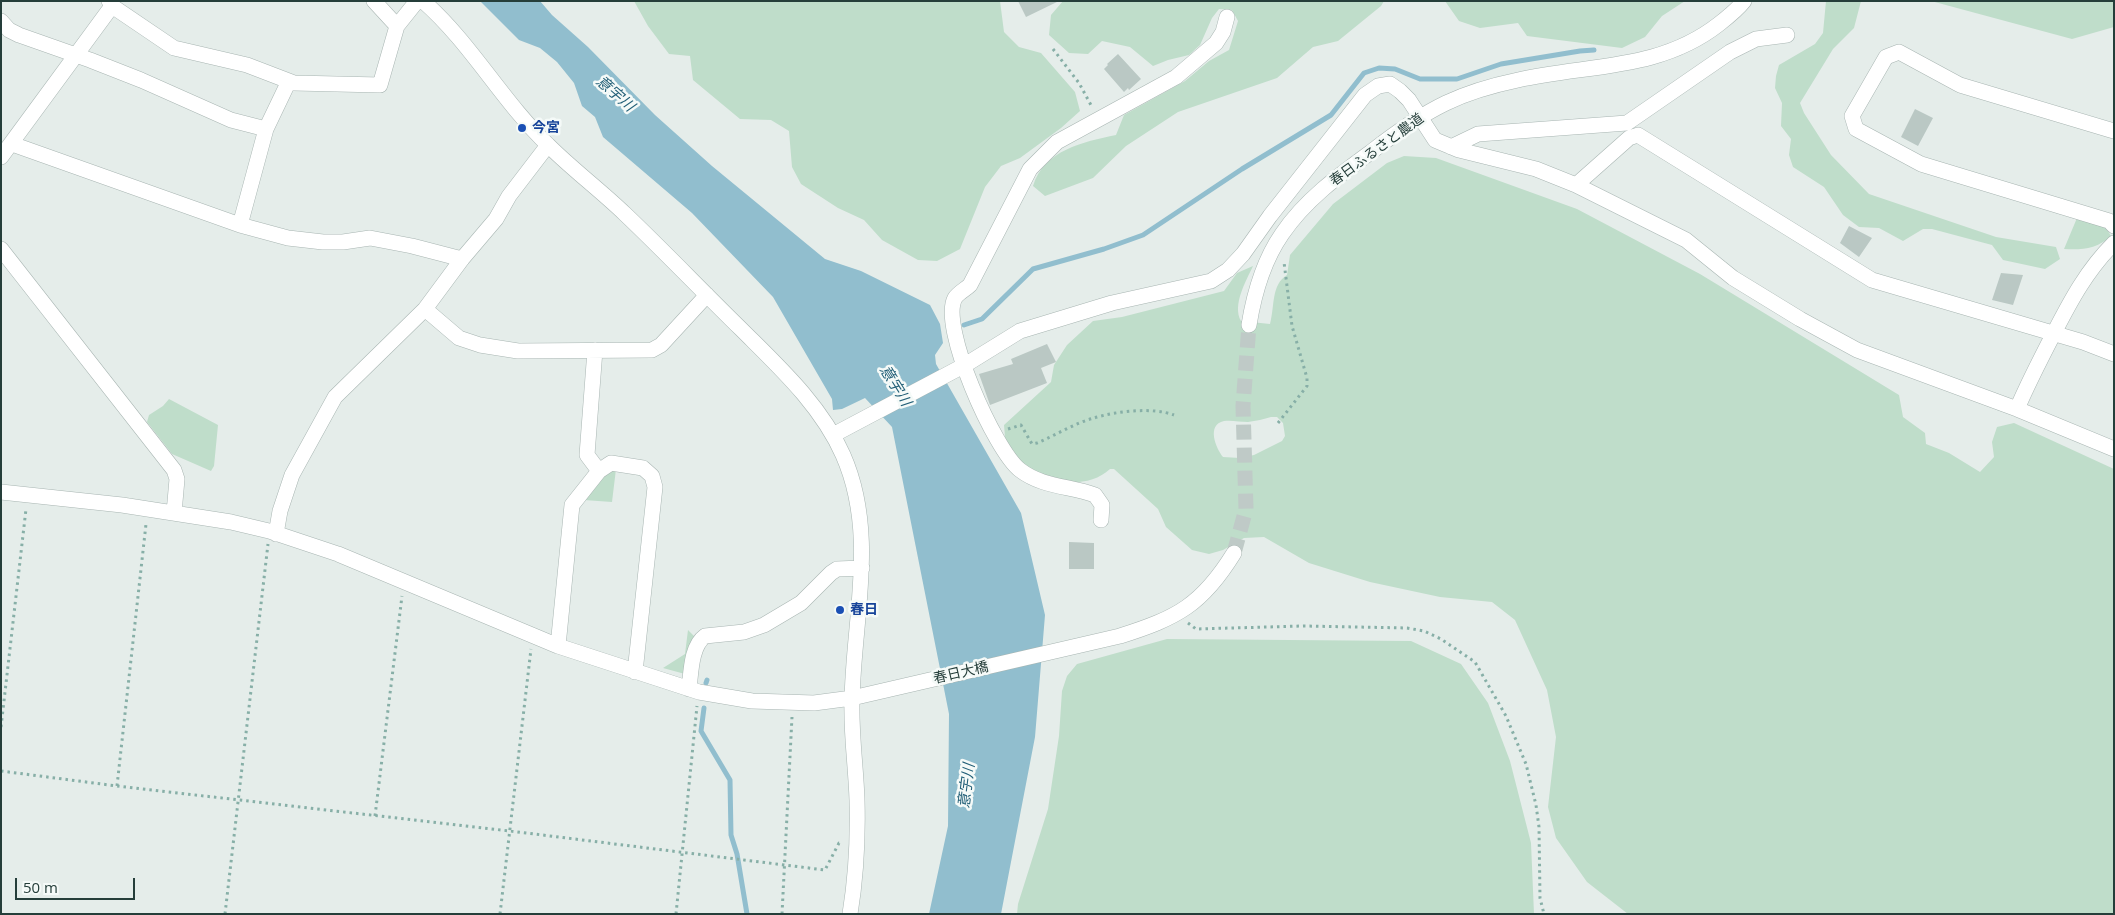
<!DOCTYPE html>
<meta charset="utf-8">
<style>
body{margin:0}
#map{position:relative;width:2115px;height:915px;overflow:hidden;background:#e5edea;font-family:"Open Sans",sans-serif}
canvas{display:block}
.frame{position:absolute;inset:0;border:2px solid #253e3a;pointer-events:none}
.scale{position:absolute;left:15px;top:878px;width:120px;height:22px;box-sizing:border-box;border:2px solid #253e3a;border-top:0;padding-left:6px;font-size:15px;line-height:18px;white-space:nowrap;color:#253e3a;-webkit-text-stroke:4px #f5faf8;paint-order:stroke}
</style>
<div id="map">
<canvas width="2115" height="915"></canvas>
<div class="frame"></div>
<div class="scale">50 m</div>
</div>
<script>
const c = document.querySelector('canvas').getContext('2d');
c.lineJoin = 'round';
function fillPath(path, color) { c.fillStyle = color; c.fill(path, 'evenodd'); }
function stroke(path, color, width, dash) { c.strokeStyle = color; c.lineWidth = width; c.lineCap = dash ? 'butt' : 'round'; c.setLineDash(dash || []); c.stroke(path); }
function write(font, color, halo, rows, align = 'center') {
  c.font = font + ' "Open Sans","Noto Sans JP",sans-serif'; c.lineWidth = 5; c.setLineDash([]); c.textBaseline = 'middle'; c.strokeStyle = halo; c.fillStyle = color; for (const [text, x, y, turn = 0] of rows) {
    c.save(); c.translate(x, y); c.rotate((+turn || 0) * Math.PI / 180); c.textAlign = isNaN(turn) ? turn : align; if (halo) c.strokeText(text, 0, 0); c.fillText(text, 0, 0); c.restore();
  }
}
fillPath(new Path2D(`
 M634,1h366l4,31 15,15 22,6 34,39 5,19 -19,17 -41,30 -19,8 -16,21 -25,62 -23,12 -19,-1 -36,-20 -18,-20 -26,-12 -37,-24 -9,-17 -3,-36 -18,-11 -31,-1 -47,-39 -3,-24 -21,-2 -21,-28z
 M1063,1h321l-3,5 -43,35 -25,6 -36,31 -99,34 -52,34 -33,32 -48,18 -12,-10c11,-36 50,-44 83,-51l8,-20 61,-34 24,-20 20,-11 9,-29 -6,-11 -13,-1 -7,9 -12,27 -11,10 -21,5 -15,6 -23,-19 -28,-6 -14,13 -19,-1 -20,-18 2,-20z
 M1445,1h240l-23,15 -17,21 -23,11 -95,-12 -9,-13 -38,5 -21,-7z
 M1826,1h35l-7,27 -21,21 -33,54 4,10 27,42 38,39 127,43 60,10 4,12 -15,10 -42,-9 -11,-15 -60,-16h-9l-20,12 -24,-13 -20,-1 -16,-12 -19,-28 -31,-20 -4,-12 2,-16 -10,-13 1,-23 -7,-15 1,-12 3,-11 36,-21 8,-11z
 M1931,1h183v26l-42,12z
 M1404,156l32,2 141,51 123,65 199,121 4,22 22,16 1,11 23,9 31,19 14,-15 -2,-15 5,-15 17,-4 100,46v445h-486l-41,-32 -31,-44 -8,-31 8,-70 -9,-47 -32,-70 -23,-18 -52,-5 -70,-15 -61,-19 -45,-26 -20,1 -21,12 -14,4 -17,-4 -26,-23 -8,-18 -44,-40h-4c-18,17 -48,16 -70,7 -12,-4 -24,-19 -34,-27l-2,-24 47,-43 3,-17 13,-20 26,-24 29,-4 102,-26 13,-18 16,-7c-7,15 -21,39 -12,55l29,3c5,-19 1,-39 17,-49l3,-20 43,-51 54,-41zM1271,417h6l6,6 2,13 -3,5 -28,14 -14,3 -17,-1c-7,-9 -17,-32 1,-36 8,-1 16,1 24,1 8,-1 16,-3 23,-5z
 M2077,218l29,10 5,8c-14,13 -29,14 -47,13z
 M169,399l49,26 -4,41 -3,5 -39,-17 -25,-32 2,-7 14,-9z
 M616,469l-4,33 -28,-2 23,-29z
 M688,630l6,6v14l-9,24 -22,-6 22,-14z
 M1167,639l244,2 50,23 27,39 22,58 21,82 3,71h-517l1,-10 30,-95 11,-73 3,-45 5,-15 10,-12z`), '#bfddca');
fillPath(new Path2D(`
 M480,1h60l12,14 36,32 67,68 57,51 113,93 36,12 69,34 10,19 3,19 -8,12 1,9 85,149 24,102 -10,122 -34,177h-72l19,-88 1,-112 -57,-287 -27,-29 -23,11 -9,1 -1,-11 -59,-102 -81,-84 -89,-76 -8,-20 -13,-11 -8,-23 -17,-21 -17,-14 -21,-8z`), '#91bece');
stroke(new Path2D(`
 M964,325l18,-6 51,-50 71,-20 39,-14 99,-66 89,-54 33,-42 15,-5 16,1 25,10h37l44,-15 79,-13 14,-1
 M706,683l1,-3
 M704,708l-3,23 29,49 1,55 6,19 10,60`), '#91bece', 5);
fillPath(new Path2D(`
 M1018,1h41l-33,16z
 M1118,54l23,25 -12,11 -1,-2 -4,4 -20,-23 4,-4 -1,-1z
 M1915,109l18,9 -15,28 -17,-9z
 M1849,226l23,12 -13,19 -19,-14z
 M2001,273l22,2 -10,30 -21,-5z
 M1047,344l9,18 -15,6 6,15 -57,22 -11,-31 34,-10 -2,-5z
 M1069,542l25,1v26h-25z`), '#bac8c4');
stroke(new Path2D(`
 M1234,553l12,-44 -3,-103 6,-81`), '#bfcac7', 15, [15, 8]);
const minor = new Path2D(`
 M109,1l3,5 62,42 73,17 47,18 86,2 17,-59 20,-25
 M374,1l23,25
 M423,1c48,42 79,100 125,144 24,24 52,45 77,69 39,37 77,77 116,115 37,37 80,76 102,126 35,79 10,165 9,247 -1,33 4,65 5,98 1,37 -1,77 -7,114
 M1,21l8,9 10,5 71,25 51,20 90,40 35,9
 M2114,131l-154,-46 -61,-33 -13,5 -34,59 4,13 65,35 188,57 5,5
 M12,144l228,81 48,13 35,4h20l27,-4 42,8 50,13
 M1451,147l27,-13 149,-11 103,-71 26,-13 31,-4
 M1,157l111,-151
 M1576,185l53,-47 9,-3 234,145 211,62 31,12
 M240,225l26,-96 23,-48
 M1,249l173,221 3,9 -3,34
 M425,309l34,29 21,7 38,6 134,-1 9,-5 46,-50
 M1249,325c5,-31 15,-65 33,-91 23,-34 56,-58 89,-82 23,-18 48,-36 75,-49 23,-11 48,-18 72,-23 70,-16 141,-9 201,-56 9,-7 18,-14 25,-23
 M595,350l-8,105 12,16
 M2017,409c11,-26 24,-51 37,-76 17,-33 33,-63 60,-90
 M833,435l132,-70 55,-34 92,-28 99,-22 17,-11 15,-16 27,-38 95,-121 13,-9 12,-2 10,7 9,9 26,40 24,10 77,19 40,16 110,55 47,38 67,41 57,31 160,59 97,40
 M1,492l121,13 109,17 38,9 69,23 220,92 141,46 53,9 62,2 38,-5 268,-62c57,-18 82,-31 114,-83
 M1101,520l1,-15 -7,-10c-25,-9 -53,-8 -75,-25 -25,-19 -81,-144 -65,-172 3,-5 11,-9 15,-13l60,-116 27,-27 119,-65 40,-34 7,-11 4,-15
 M276,534l4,-23 12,-36 43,-78 90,-88 37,-50 34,-40 13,-23 39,-51
 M558,646l14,-141 27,-34 12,-8 32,5 9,8 3,11 -20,185
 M689,689c2,-16 2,-43 16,-53l39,-4 20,-7 37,-22 30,-30 6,-4 25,-1`);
stroke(minor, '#a8b5b2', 16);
stroke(new Path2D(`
 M1053,49l26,34 13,24
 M1278,423l29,-37v-8l-15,-52 -8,-64
 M1008,429l13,-4 11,19 5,-1c19,-8 38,-20 57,-25 22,-7 59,-11 80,-3
 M1188,623l8,6 107,-3 104,2 17,3 17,8 34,23 31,54 20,48 10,41 3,22 1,71 4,16
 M1,727l25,-218
 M1,771l116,15 393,45 315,39 14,-27h4
 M117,786l29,-262
 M375,816l27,-220
 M225,914l43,-370
 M500,914l31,-265
 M676,914l21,-208
 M782,914l10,-197`), '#87afa7', 3, [2.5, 4]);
stroke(minor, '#fff', 15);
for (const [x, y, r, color] of [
 [522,128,5,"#1a4fb4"],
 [840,610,5,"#1a4fb4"]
]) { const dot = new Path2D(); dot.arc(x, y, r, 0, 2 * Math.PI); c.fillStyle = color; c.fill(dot); stroke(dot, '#f5faf8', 2); }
write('bold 14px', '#164399', '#f5faf8', [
 ["今宮",532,128],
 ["春日",850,610]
], 'left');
write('14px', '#253e3a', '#f5faf8', [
 ["春日ふるさと農道",1377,150,-36],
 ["春日大橋",961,673,-13]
]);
write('italic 15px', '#225f77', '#f5faf8', [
 ["意宇川",615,94,41],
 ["意宇川",895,386,58],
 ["意宇川",967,786,-83]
]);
</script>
